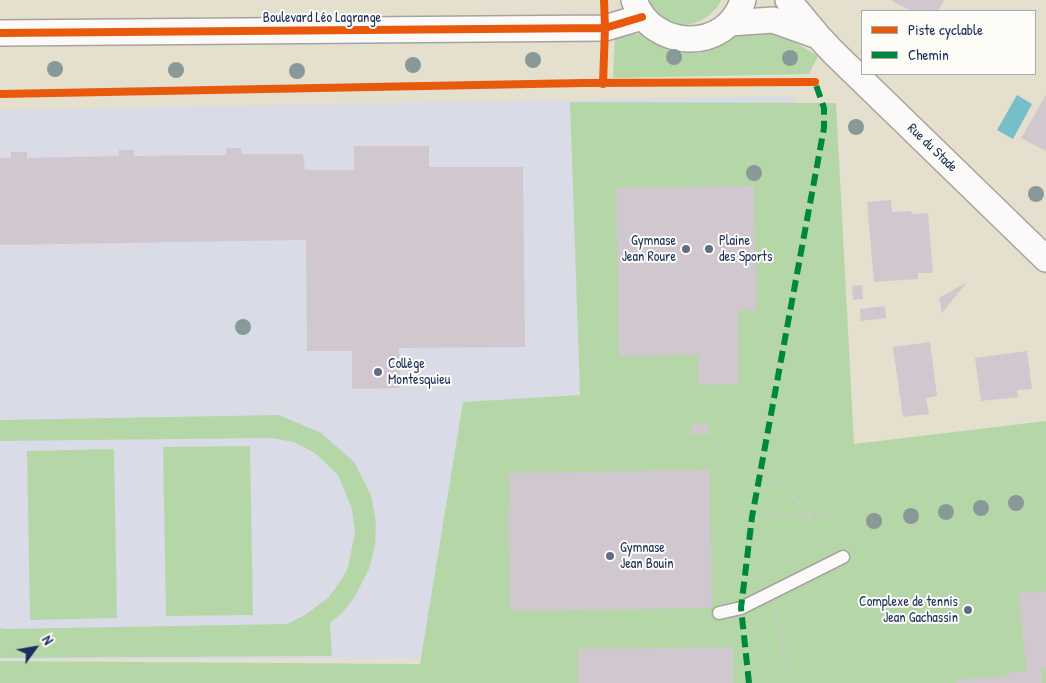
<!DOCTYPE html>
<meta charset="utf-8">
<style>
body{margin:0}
#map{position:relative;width:1046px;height:683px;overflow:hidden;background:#e5dfce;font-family:"Patrick Hand",sans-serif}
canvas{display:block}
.legend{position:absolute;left:861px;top:10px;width:175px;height:65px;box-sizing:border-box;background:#fdfcf7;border:1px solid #a3aaba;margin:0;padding:6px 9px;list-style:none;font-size:15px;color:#1b2f5e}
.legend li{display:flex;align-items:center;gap:10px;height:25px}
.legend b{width:25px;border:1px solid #a3aaba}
.north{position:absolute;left:10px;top:623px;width:50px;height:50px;-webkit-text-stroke:4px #fdfcf7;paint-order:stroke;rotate:58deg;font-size:14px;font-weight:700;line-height:20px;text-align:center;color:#1b2f5e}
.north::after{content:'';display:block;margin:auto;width:18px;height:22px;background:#1b2f5e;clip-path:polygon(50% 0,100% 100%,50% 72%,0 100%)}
</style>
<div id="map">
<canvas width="1046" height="683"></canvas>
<ul class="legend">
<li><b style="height:6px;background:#e8590c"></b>Piste cyclable</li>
<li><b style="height:6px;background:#00873e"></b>Chemin</li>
</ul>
<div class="north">N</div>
</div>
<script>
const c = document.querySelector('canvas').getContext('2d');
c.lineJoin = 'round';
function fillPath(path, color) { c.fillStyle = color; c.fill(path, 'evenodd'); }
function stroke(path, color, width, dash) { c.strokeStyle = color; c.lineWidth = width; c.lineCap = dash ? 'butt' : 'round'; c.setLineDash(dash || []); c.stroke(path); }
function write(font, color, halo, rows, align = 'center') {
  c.font = font + ' "Patrick Hand",sans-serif'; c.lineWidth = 4; c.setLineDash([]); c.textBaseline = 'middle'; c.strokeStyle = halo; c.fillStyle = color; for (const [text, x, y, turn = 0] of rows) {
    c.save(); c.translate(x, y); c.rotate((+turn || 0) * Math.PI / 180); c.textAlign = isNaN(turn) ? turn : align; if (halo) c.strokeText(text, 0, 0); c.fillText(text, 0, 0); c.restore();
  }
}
fillPath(new Path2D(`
 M793,96l8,25 -90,501 -299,37h-281l-131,1v-550z`), '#d9dce6');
fillPath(new Path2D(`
 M646,0h75c-10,23 -44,34 -63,16 -5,-5 -8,-11 -12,-16z
 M743,30l32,1 43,25 -9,18 -196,4 2,-44h28l7,3z
 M570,102l266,1 18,341 192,-23v262h-1046v-22l420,3 43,-262 117,-7z
 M279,415l42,18 16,14 17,15 17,33 5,28 -1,23 -6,23 -15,29 -13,16 -11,9 2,33 -332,2v-30l4,1 283,-5 18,-9 23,-17 14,-19 6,-12 7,-35 -3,-23 -14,-34 -22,-21 -22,-12 -22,-4 -272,3v-21z
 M250,446l3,169 -87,1 -3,-169z
 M114,449l3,169 -87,2 -3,-169z`), '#b5d7a8');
fillPath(new Path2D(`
 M1017,95l15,9 -19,35 -16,-9z`), '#76bec8');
fillPath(new Path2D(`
 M891,0h53l-6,11h-27z
 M1046,95v56l-25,-13z
 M354,146h75v21h94l2,180 -126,1 1,40 -48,1v-38h-45l-1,-111 -306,5v-87h11v-6h16v6l92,-2v-6h15v6l92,-1v-7h15l1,6h61l2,16h49z
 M754,186l3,124 -19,1 1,73 -40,1 -1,-30 -79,1 -3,-168z
 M891,200l1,12 19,-1 1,3 16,-1 5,60h-15v6l-44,3 -7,-80z
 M967,282l-25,31 -3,-15z
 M862,285l1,14 -10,1 -1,-14z
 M885,306l1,12 -25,3 -1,-12z
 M930,342l7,54 -11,2 3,16 -26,3 -10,-70z
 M1027,351l5,38 -15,1 1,7 -37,4 -6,-43z
 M708,423l1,11 -17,1 -1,-10z
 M710,470l2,138 -202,3 -2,-108 2,1 -1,-31z
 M1046,591v78l-5,1 1,13h-86v-3l51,-4v-3l20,-2 -9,-77z
 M733,647v36h-155v-34z`), '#d0c8ce');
const lane = new Path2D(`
 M719,613l22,-5 102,-51`);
const street = new Path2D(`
 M634,0c18,51 93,53 109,0
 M788,0l30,36 15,16 213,207
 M730,23l43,-3 45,16
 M0,33l605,-5 37,-11`);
stroke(lane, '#a4a39f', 15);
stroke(street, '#a4a39f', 28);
stroke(new Path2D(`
 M761,470l51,45
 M752,517l77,-2
 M777,612l10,71`), '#cacaca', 3, [4, 4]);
stroke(lane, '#fbfaf8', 12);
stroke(street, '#fbfaf8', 25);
stroke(new Path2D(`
 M749,683l-8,-75 11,-91 72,-389v-20l-9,-26h-5`), '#00873e', 6, [12, 6]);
stroke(new Path2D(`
 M0,33l605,-5 37,-11
 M603,84l2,-56 -1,-28
 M0,94l584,-11 231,-1`), '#e8590c', 8);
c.fillStyle = '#899998';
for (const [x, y] of [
 [674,57],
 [790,58],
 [533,60],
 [413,65],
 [55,69],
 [176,70],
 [297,71],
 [856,127],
 [754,173],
 [1036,194],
 [243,327],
 [1016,503],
 [981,508],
 [946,512],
 [911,516],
 [874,521]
]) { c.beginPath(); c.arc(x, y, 8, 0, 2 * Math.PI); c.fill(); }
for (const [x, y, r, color] of [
 [686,249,5,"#626d85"],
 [709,249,5,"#626d85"],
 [378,372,5,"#626d85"],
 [610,556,5,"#626d85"],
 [968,610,5,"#626d85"]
]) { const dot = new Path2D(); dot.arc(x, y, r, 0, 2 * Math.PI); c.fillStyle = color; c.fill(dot); stroke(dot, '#fdfcf7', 2); }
write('14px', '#1b2f5e', '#fdfcf7', [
 ["Boulevard Léo Lagrange",322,18],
 ["Rue du Stade",932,148,44]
]);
write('14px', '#1b2f5e', '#fdfcf7', [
 ["Gymnase",676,241,"right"],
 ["Jean Roure",676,257,"right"],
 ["Plaine",719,241],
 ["des Sports",719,257],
 ["Collège",388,364],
 ["Montesquieu",388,380],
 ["Gymnase",620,548],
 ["Jean Bouin",620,564],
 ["Complexe de tennis",958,602,"right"],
 ["Jean Gachassin",958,618,"right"]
], 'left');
</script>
